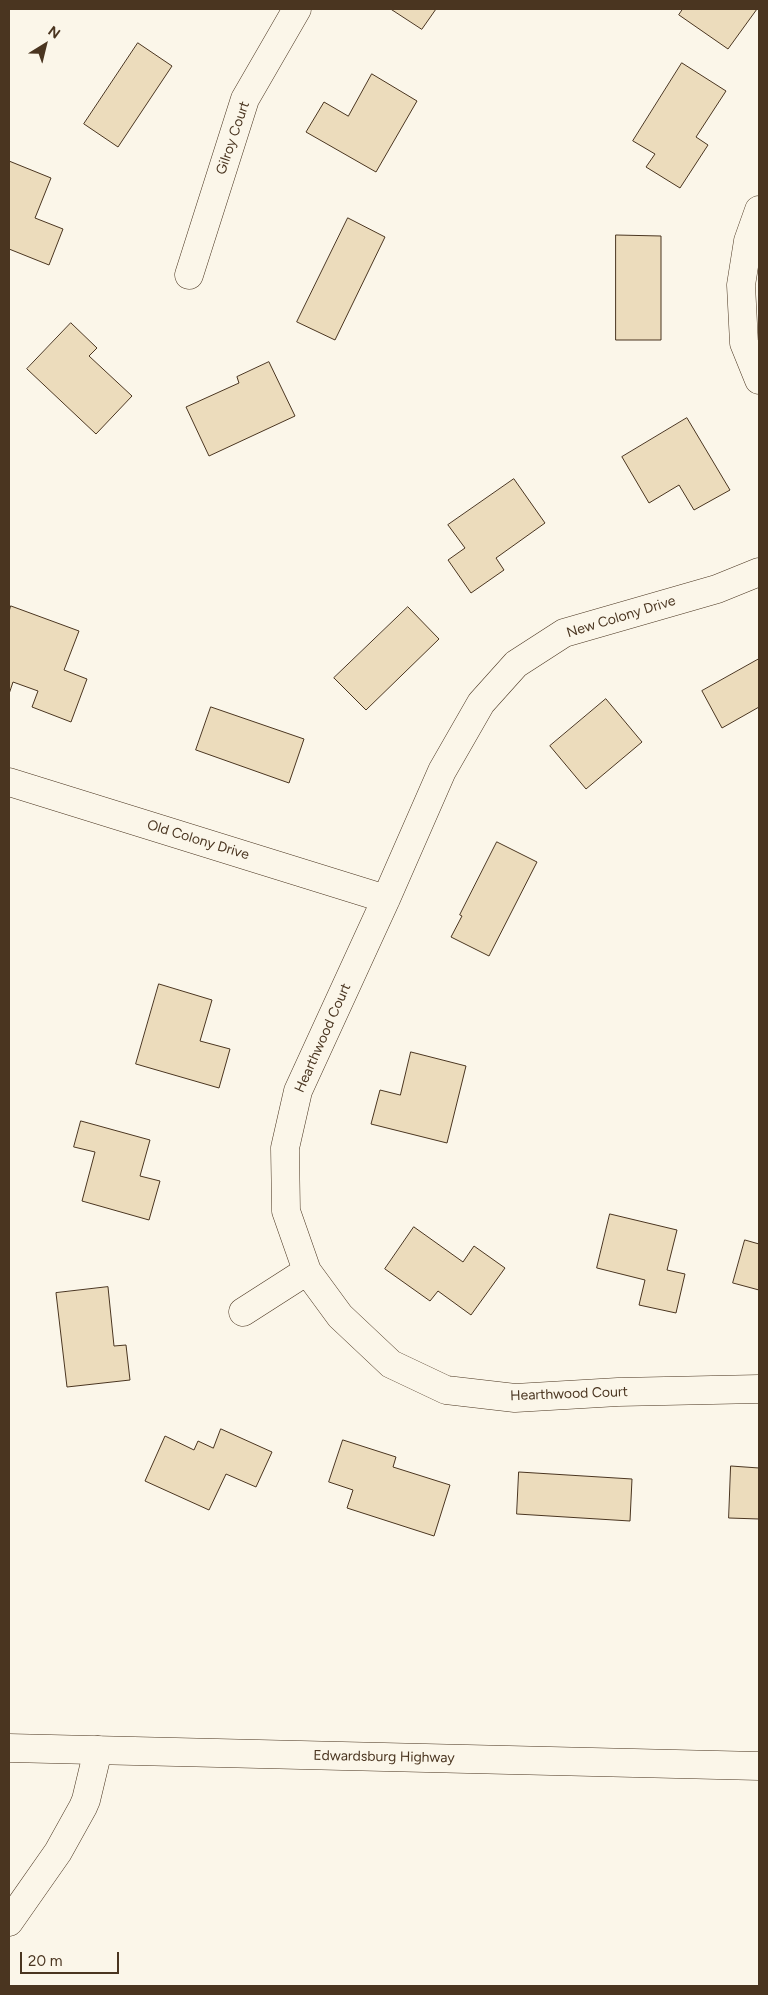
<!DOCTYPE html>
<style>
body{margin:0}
#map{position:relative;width:768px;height:1995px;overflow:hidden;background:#fbf6e9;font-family:Figtree,sans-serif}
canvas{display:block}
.frame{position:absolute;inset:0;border:10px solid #4a3520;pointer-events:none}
.north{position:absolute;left:20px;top:20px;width:50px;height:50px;-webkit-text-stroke:4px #fbf6e9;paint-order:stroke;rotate:36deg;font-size:14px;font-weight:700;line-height:20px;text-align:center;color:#4a3520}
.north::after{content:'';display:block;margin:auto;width:18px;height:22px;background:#4a3520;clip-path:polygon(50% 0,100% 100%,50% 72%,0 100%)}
.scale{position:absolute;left:20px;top:1952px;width:99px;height:22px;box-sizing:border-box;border:2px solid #4a3520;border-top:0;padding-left:6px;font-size:15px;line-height:18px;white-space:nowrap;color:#4a3520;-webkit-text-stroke:4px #fbf6e9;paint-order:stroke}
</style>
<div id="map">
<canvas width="768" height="1995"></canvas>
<div class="frame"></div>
<div class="north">N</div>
<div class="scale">20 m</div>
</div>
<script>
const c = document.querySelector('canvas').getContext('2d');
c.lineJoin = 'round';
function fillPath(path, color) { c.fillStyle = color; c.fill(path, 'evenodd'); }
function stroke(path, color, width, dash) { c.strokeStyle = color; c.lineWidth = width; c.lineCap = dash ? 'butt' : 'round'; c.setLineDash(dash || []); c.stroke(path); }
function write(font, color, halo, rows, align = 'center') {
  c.font = font + ' Figtree,sans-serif'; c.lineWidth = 4; c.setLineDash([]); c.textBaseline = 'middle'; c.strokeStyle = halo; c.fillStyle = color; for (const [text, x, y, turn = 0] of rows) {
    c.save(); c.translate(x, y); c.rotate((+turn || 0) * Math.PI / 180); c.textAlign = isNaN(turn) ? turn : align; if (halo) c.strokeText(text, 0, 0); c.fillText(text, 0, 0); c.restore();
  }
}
const building = new Path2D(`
 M391,9h45l-14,20z
 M683,9h74l-29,40 -49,-34z
 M138,43l34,23 -54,81 -34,-23z
 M682,63l44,28 -30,46 12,8 -28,43 -34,-21 9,-13 -22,-13z
 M372,74l45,27 -41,71 -70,-40 18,-30 24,14z
 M9,161l42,17 -16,40 28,11 -14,36 -40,-16z
 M348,218l37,19 -50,103 -38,-18z
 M616,235l45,1v104h-45z
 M71,323l26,25 -8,8 43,40 -36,38 -69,-65z
 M269,362l26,54 -86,40 -23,-49 53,-24 -2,-6z
 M687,418l43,72 -36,20 -15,-25 -30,18 -27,-46z
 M514,479l31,44 -49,35 8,12 -33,23 -23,-33 17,-12 -17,-23z
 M11,606l68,25 -15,39 23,9 -16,43 -39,-15 6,-16 -25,-9 -4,12v-82z
 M408,607l31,32 -73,71 -32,-32z
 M759,659v48l-37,21 -20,-37z
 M606,699l36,43 -56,47 -36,-43z
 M211,707l93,32 -15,44 -93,-33z
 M497,842l40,20 -48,94 -38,-19 11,-21 -2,-1z
 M159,984l53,16 -12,41 30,8 -11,39 -83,-24z
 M411,1052l55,14 -19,77 -76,-19 9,-34 20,5z
 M81,1121l69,19 -10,36 20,5 -11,39 -67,-19 13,-49 -21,-5z
 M610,1214l67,16 -10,40 18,4 -9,39 -37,-8 6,-25 -48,-12z
 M414,1227l49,35 11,-16 31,22 -34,47 -33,-24 -8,10 -45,-32z
 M745,1240l14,4v46l-26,-7z
 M108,1287l6,59 12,-1 4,35 -63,7 -11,-94z
 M221,1429l51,23 -16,35 -30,-13 -17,36 -64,-29 20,-45 29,14 4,-9 15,7z
 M343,1440l53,17 -3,10 57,18 -16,51 -87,-28 6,-18 -24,-8z
 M731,1466l28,2v51l-30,-1z
 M519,1472l113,7 -2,42 -113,-7z`);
fillPath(building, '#ecdcbc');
stroke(building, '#4a3520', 1);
const minor = new Path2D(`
 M759,210l-11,31 -7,44 3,58 15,37
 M189,275l56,-176 52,-90
 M759,572l-42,17 -153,44 -48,31 -35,39 -39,68 -56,128 -88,192 -13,57 1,63 21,60 33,45 51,48 55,26 69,8 103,-6 141,-3
 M9,782l377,117
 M243,1312l64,-41
 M9,1922l49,-70 25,-45 3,-7 12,-50`);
const major = new Path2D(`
 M9,1748l750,18`);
stroke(minor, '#4a3520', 29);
stroke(major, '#4a3520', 29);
stroke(minor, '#fbf6e9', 28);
stroke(major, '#fbf6e9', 28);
write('14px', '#4a3520', '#fbf6e9', [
 ["Gilroy Court",233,138,-71],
 ["New Colony Drive",621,617,-17],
 ["Old Colony Drive",198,840,17],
 ["Hearthwood Court",323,1038,-66],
 ["Hearthwood Court",569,1394,-2],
 ["Edwardsburg Highway",384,1757,1]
]);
</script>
